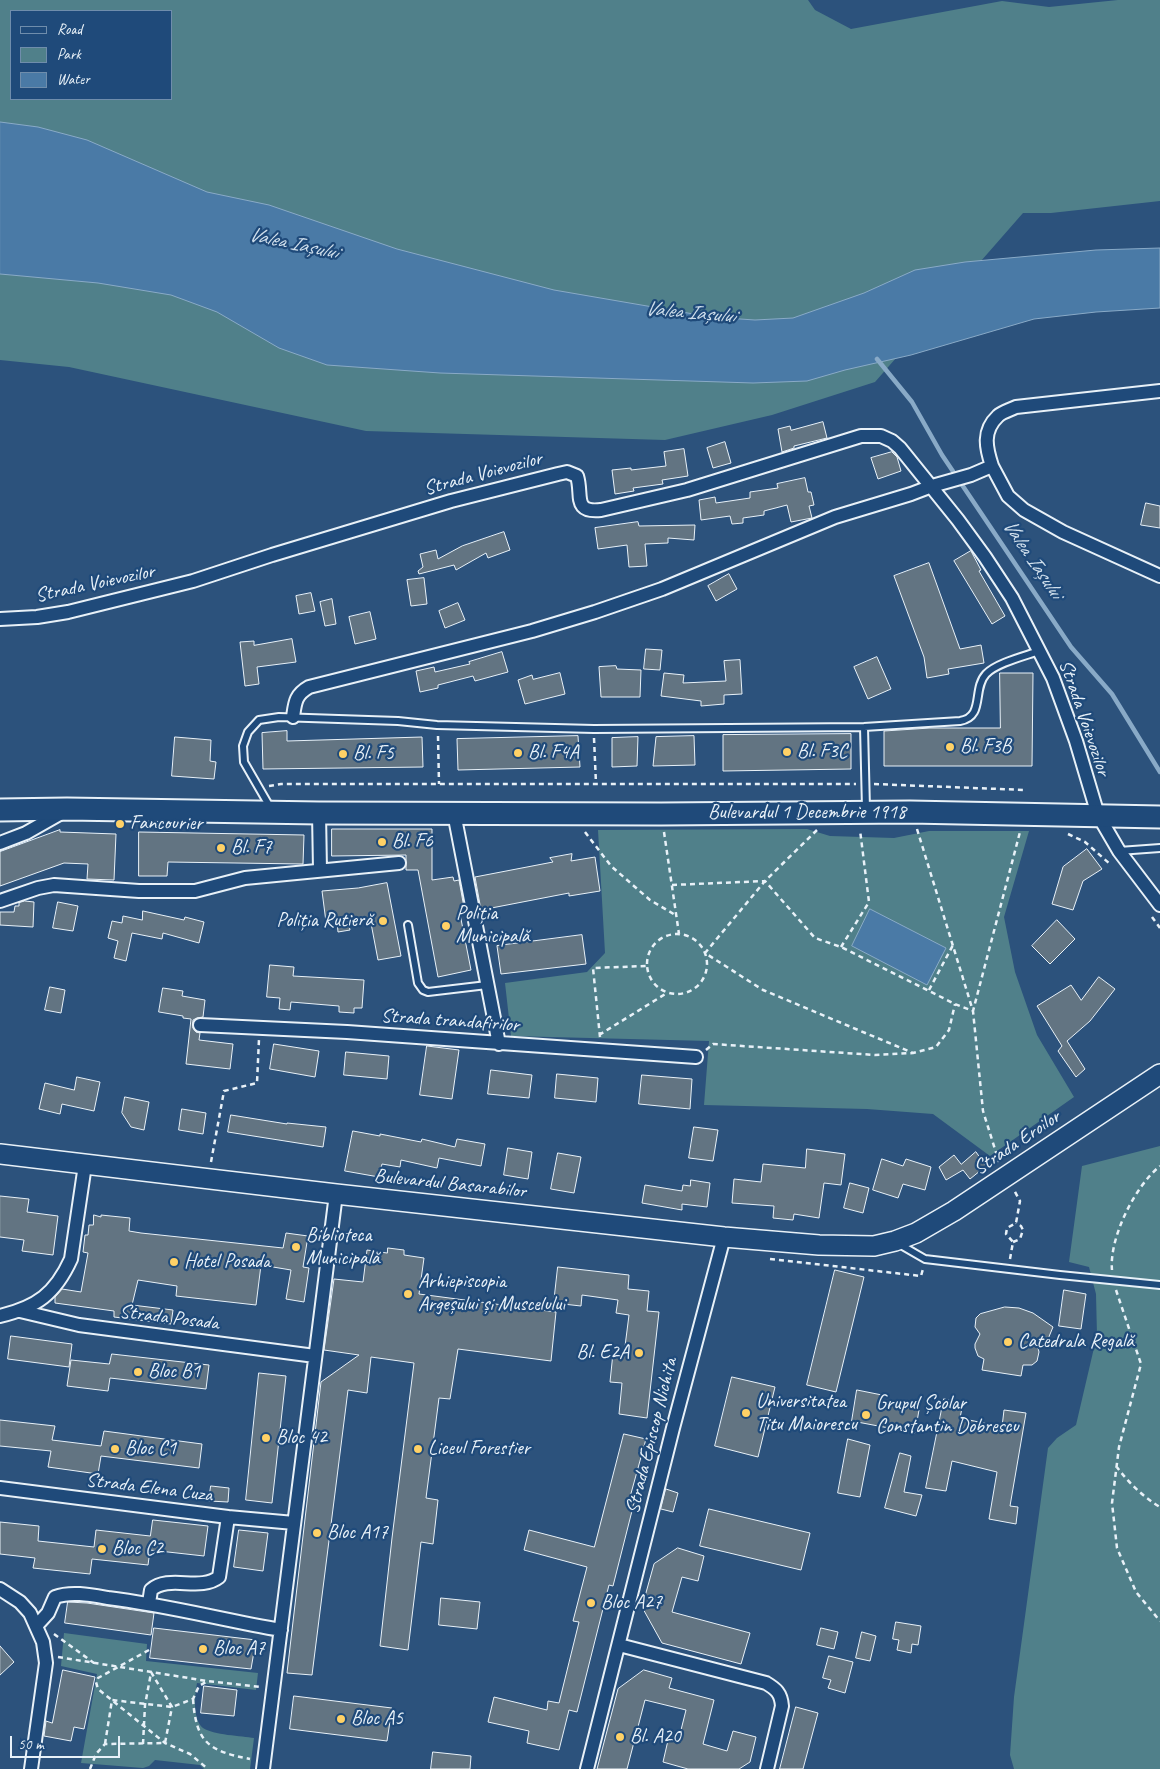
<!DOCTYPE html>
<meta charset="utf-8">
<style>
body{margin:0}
#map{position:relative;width:1160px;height:1769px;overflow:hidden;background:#2c527c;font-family:Caveat,sans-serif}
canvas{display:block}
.legend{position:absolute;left:10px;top:10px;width:162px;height:90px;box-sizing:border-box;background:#1f4a7a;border:1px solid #6f8dac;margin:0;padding:6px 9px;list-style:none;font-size:15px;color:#e8f1f8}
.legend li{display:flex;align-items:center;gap:10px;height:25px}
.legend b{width:25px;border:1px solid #6f8dac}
.scale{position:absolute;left:10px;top:1736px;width:110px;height:22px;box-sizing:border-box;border:2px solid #e8f1f8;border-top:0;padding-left:6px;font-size:15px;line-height:18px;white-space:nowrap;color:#e8f1f8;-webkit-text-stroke:4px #1f4a7a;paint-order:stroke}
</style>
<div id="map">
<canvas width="1160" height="1769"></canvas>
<ul class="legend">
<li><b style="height:6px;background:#1f4a7a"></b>Road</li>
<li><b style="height:14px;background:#50808a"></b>Park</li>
<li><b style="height:14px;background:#4a7aa6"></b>Water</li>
</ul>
<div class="scale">50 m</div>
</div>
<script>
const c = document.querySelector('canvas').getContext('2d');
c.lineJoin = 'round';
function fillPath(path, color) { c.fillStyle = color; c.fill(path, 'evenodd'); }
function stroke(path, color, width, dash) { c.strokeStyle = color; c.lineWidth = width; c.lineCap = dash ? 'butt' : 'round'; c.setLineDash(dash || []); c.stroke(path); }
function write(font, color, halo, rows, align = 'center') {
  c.font = font + ' Caveat,sans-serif'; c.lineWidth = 4.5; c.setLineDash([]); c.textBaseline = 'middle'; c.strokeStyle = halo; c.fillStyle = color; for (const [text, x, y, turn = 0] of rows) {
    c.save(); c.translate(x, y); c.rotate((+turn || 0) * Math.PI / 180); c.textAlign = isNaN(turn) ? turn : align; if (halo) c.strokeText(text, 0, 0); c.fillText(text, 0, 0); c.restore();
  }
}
fillPath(new Path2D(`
 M0,0h808l7,10 36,19 151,-28 47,6 69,-7h42v201l-109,12h-28l-148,169 -103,33 -107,25 -299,-9 -297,-64 -69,-7zM11,11h160v88h-160z
 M807,829l23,7 64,2 35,-7h100l-25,86 11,55 22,63 37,62 -84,59 -57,-42 -66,-5 -163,-4 5,-64 -198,-5 -6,-53 82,-11 18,-19 -7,-123z
 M1160,1146v623h-146l-4,-14 4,-58 34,-249 9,-10 19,-13 21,-90 -1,-41 -7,-27 -20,-5 13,-96z
 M64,1633l83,11 -1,17 112,12 -2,17 -59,-7c-2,11 -5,36 6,45 10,7 39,8 51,10l-4,31h-46l-4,-4 -45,-5 -6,6 -6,2 -62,-5 16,-89 -36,-8z`), '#50808a');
const water = new Path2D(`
 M0,122l38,5 49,13 120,52 62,13 128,44 157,41 157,27 44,3 38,-2 71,-25 51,-23 50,-8 131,-12 64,-2v60l-64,4 -62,7 -123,36 -66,15 -38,11 -54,2 -313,-10 -113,-8 -48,-17 -62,-36 -46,-17 -73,-12 -98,-9z
 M870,909l76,39 -19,37 -75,-39z`);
fillPath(water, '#4a7aa6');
stroke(water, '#89aac7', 1);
stroke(new Path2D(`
 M877,359l35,43 30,53 129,192 41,47 48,78`), '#89aac7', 4.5);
const building = new Path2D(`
 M823,422l4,16 -33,8v2l-12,4 -4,-23 12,-3 1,4z
 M725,442l6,21 -18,5 -6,-20z
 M684,449l4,27 -26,4 1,4 -30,4 1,3 -19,3 -3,-24 19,-2v2l35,-4 -2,-14z
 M892,452l5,5 4,14 -23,8 -7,-21z
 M805,478l3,14h3l3,13 -5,1 3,12 -21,4 -4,-17 -23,6v4l-21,3v5l-11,1 -2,-8 -29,4 -2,-20 16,-3 1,6 34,-5v-6l28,-4 -1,-4z
 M1146,503l14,3v22l-19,-3z
 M638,522l1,4 56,-1 -1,15 -26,-2v5l-23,1 2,22 -18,1 -2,-22 -29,4 -3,-21z
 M504,532l6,18 -22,8 -2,-5 -30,17 -2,-5 -35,9 -1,-3 5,-4 -3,-13 16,-4 2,9 24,-13z
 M971,551l10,19 -2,1 26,45 -13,8 -38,-63z
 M929,563l31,86 21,-4 3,18 -36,6 1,5 -22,4 -3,-21 -30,-81z
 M729,574l8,15 -21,12 -8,-15z
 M424,578l3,26 -16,2 -4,-26z
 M311,593l4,18 -16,3 -3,-18z
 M332,599l4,25 -11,2 -5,-24z
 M458,603l7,17 -20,8 -6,-17z
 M370,612l6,27 -21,5 -6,-27z
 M292,639l4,23 -39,5 2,17 -14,2 -5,-44 14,-1v4z
 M646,649l16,1 -2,20 -16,-1z
 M502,652l6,20 -33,9 -2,-5 -35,9v3l-18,4 -4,-21 18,-4 1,5 35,-8 -1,-2z
 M877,657l14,32 -23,10 -14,-32z
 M740,660l2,34 -18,1v9l-23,2v-5l-40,-5 3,-23 20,2 -1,8 43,-2 -2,-20z
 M616,666l1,3 24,1 -1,27h-39l-2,-30z
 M560,673l5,21 -40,10 -7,-24 14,-5 1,4z
 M1000,673h33l-1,93h-148v-35l46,-3h70z
 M287,731v10l135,-4 1,30 -160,2 -1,-36z
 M851,734v35l-128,2v-36z
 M578,736l2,31 -122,3 -1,-31z
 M694,736l1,29 -42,1 3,-29z
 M175,737l36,3 -1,21 6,1 -2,17 -42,-3z
 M638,737l-1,29 -25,1v-29z
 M332,829h100v51l21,-3 1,4 5,-1 6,33 -5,1 11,56 -33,7 -20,-107h-12v-15l-74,1z
 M60,830v2l56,2 -2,46 -27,-1 1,-15 -24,-1 -64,23v-34z
 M139,832l165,3 -1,29 -135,-2 -1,14h-28z
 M1087,849l15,20 -19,12 -10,29 -21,-6 11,-37z
 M572,854l-1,7 24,-4 5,34 -31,5v-3l-88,17 -6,-33 78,-15 -3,-4z
 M387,883l14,73 -23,4 -8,-42 -22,3 2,9 -12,2 -1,-11 -11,1 -4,-31 36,-3z
 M25,901l9,1 -1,25 -33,-2v-13h14l1,-6h4v-3z
 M58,902l20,4 -5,25 -20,-3z
 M143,911l41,9 1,-3 19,5 -5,21 -36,-10 -1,6 -30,-6 -6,28 -12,-3 4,-17 -10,-3 4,-17 10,2 1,-7 19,4z
 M1057,920l18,19 -25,25 -18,-18z
 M582,935l4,29 -85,10 -4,-28z
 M270,965l24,2 -1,9 71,4 -2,28h-8v5l-15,-1v-6l-48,-4 -1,8 -11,-1 1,-11 -13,-1z
 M1099,977l16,12 -25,32 -23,20 18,28 -9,8 -18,-26 4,-5 -25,-40 34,-21 10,15z
 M50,987l15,3 -4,23 -16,-3z
 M163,988l20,3 -1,5 23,4 -2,17 -6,1 -4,2v8l3,4 4,1 -1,7 34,4 -3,25 -44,-5 5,-45 -8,-1v-2l-24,-4z
 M274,1044l45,7 -4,26 -45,-8z
 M427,1046l32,4 -7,49 -32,-4z
 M346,1052l43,4 -2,23 -43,-4z
 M491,1070l41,5 -3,23 -41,-4z
 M557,1074l41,4 -2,24 -41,-4z
 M642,1075l50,4 -2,30 -51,-5z
 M77,1077l23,5 -6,29 -32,-7 -2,10 -21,-5 6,-26 29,7z
 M125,1097l24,5 -5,28 -13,-3 -9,-14z
 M182,1109l24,4 -3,21 -24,-4z
 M231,1115l56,9v-1l39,4 -3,20 -95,-15z
 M694,1127l24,3 -5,31 -24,-3z
 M353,1131l27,5v-2l41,8 1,-3 33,8 2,-8 28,5 -4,22 -42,-8 -2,10 -36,-8 -1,7 -18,-3 -3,13 -34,-6z
 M508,1148l24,4 -4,27 -24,-4z
 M807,1149l38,5 -4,31 -17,-2 -5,35 -25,-4 -1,6 -20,-2 1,-12 -42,-3 2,-24 27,3 2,-18 42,4z
 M976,1152l10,14 -16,13 -7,-9 -17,10 -7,-13 15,-12 7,9z
 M558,1153l23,4 -7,36 -23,-4z
 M882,1159l21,7 3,-7 25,8 -6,23 -22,-6 -5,14 -25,-8z
 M691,1180l19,3 -3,24 -25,-3v6l-40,-7 3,-18 37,6 1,-6 7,1z
 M850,1183l19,5 -6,25 -19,-5z
 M0,1196l29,3 -2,13 31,4 -5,39 -31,-4 2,-11 -24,-3z
 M94,1215l7,2v-2l29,3 -1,13 12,2 142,15 3,-15 22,3 -5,31 6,1 -5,34 -18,-3 5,-29 -30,-5 -5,40 -80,-9 1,-10 -39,-6 -6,25 41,5 -2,14 -57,-7v-6l-59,-8v-6l7,-8 19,3 7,-39 -5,-1 2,-17h3l1,-10h4z
 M388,1248l16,2v5l20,3 -5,36 137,18 -5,49 -93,-12 -8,50 -11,-1 -13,100 12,2 -5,44 -12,-2 -13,108 -28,-4 12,-108 22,-175 -43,-6 -4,36 -19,-3 -36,285 -25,-2 34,-291 38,-27 -35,-5 10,-71 29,3 4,-32 20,3z
 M558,1267l71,8 -1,14 21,2 -2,20 12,1 -12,106 -28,-4 3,-31 -12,-1 3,-29 11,1 5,-39 -13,-2 2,-13 -36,-5 -1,11 -27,-3z
 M835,1270l29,7 -28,115 -29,-7z
 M1064,1290l22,4 -5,35 -22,-3z
 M1005,1307l14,1 14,5 20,14 -5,12 -11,5 2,8 -2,9 -5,4h-9l-2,11 -39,-6 2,-11 -6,-3 -3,-8v-4l5,-10 -5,-7 1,-9 4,-4z
 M11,1336l61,8 -3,23 -61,-8z
 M112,1354l97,11 -3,24 -96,-11 -2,13 -41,-5 4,-26 38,4z
 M259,1373l27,3 -14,127 -26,-3z
 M732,1377l43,10 -17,70 -43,-11z
 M857,1390l25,5 -1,8 38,7 -4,23 -63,-12z
 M944,1399l19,4 -3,15 42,9 2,-17 22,3 -16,93 8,1 -2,17 -27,-5 8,-47 -45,-11 -6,30 -20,-3z
 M0,1420l55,6 -3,14 49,6 3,-15 98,13 -3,24 -98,-12 -3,18 -50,-7 3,-16 -51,-5z
 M624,1434l22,5 -16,58 5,2 -22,87 -4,-1 -32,127 -8,-2 -10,40 -32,-7 2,-12 -41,-9 6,-25 53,13 1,-9 11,2 20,-81 -6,-1 14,-54 -63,-17 5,-20 65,17z
 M848,1439l22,6 -10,52 -22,-4z
 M900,1453l11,3 -7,36 18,3 -6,21 -31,-8z
 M211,1486l18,2 -1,14 -19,-1z
 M666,1489l12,4 -5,19 -12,-3z
 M709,1509l101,24 -9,37 -101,-24z
 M153,1520l55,6 -4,30 -54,-6 -2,15 -56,-6 -2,15 -57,-6 2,-10 -35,-4v-32l39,4 -1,15 56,6 2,-17 54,6z
 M239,1530l29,3 -5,38 -29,-4z
 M678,1548l26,8 -6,25 -16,-4 -10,35 78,21 -9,31 -79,-21 -20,-36 12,-43z
 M441,1598l39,4 -3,27 -38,-4z
 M68,1602l19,1 67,10 -3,22 -86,-12z
 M896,1622l25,4 -3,19 -6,-1 -1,9 -14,-3 2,-10 -6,-1z
 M154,1628l102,12 -5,29 -101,-11z
 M821,1628l17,4 -4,17 -17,-4z
 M862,1632l14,4 -6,25 -14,-3z
 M0,1646l14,16 -14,13z
 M829,1656l24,6 -8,31 -17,-5 3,-8 -8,-2z
 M63,1670l32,7 -11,52 -10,-2 -3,14 -27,-5 2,-15 6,2z
 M644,1670l28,8 -3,10 45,12 -11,44 24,7 6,-20 23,6 -6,25 -11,7h-51l-25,-7 6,-26 10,2 7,-28 -41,-10 -18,69h-30l21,-80z
 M204,1686l33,4 -3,26 -33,-3z
 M294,1696l98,12 -5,33 -97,-12z
 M796,1707l22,6 -15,56h-23z
 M433,1752l38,4 -1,13h-39z`);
fillPath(building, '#627482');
stroke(building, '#e8f1f8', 1);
const lane = new Path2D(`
 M864,727l2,82
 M270,807l-26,-45 -1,-16 5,-14 11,-12 20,-3 119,4 39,4 157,4 270,-2 96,-6c25,-4 12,-32 26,-47 10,-11 39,-18 53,-23
 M1119,851l41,-3
 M408,925l10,58 5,7 5,2 59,-7
 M899,1244l26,15 135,16 100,10`);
const street = new Path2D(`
 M992,466l16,30 16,14 39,22 97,44
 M0,619l37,-2 31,-5 125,-31 79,-26 179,-54 107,-27 9,-2 10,4c6,19 -5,37 24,34l86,-20 174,-54h20l11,5 8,7 58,72 27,37 27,41 41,80 23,63 22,74 21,36 41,54
 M293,717c2,-14 2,-22 16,-30l223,-56 63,-19 67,-23 173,-72 76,-23 21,-8 39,-11 21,-9c-6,-18 -10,-35 6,-50 4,-4 12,-6 18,-9l144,-16
 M319,813l1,57
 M454,813l45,231
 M0,843l26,-10 37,-21
 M0,901l38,-13 16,-3 85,6h56l50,-13 154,-15
 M200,1025l147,7 349,25
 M20,1311l59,14 236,31
 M0,1316c37,-9 55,-22 71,-57l14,-94
 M0,1488l228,29 66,6
 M0,1589l20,13 10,11 13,29 3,21 -15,106
 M149,1603l2,-13c18,-16 49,2 68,-13l9,-60
 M37,1625l11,-12 7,-16c16,-6 36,-2 53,1 58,7 115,22 173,32
 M619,1645l147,38c10,6 15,10 16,23l-15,63
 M263,1769l73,-575
 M587,1769l86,-341 51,-191`);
const secondary = new Path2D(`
 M0,1154l336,40 388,43 95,8 55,1 21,-5 21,-8 38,-22 206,-137`);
const primary = new Path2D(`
 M0,810l67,-1 252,4 342,1 249,-2 250,5`);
stroke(lane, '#e8f1f8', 10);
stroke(street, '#e8f1f8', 16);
stroke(secondary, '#e8f1f8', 22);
stroke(primary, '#e8f1f8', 25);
stroke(new Path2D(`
 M438,736l1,48
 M594,738l2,46
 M874,784l151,6
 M269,786l12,-2h575
 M917,829l56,182 10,100 16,51
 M817,830l-52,51 -60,72 58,37 150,63 23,-6 13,-17 6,-26
 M585,832l26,34 39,34 27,16
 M664,832l15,102
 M1068,834l17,8 25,22
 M672,885l93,-4 50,57 26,9 114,57 18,7 47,-179
 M1152,917l8,11
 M647 964a30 30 0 1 1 60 0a30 30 0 1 1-60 0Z
 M841,947l28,-45 -9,-72
 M929,990l24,-45
 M599,1035l68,-42
 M600,1037l-7,-69 53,-2
 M706,1050l7,-6 162,11 38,-2
 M211,1162l13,-71 33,-8 2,-44
 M1013,1242l7,-3 3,-9 -2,-4 -5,-3
 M770,1259l151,17 2,-7
 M1010,1259l3,-17 -7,-8 1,-6 9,-5 4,-22 -6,-11
 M1112,1270c-3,-32 23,-84 48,-104
 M1116,1290l25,74 -22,83 -7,56 5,45 19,44 24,29
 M1116,1466c13,17 26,30 44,41
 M54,1634l40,29
 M149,1650l-51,28 -2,4 2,7 67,54 25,11 18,15
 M58,1657l149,24 54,6
 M193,1699c3,44 16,52 57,60
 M105,1744l7,-44 60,7 21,-8 6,-13 7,-4
 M143,1744l2,-39 6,-32
 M90,1769l6,-15 9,-10 60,-1 7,-36 -21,-35`), '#e8f1f8', 2.5, [5, 4]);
stroke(lane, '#1f4a7a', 6);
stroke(street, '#1f4a7a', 12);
stroke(secondary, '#1f4a7a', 19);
stroke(primary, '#1f4a7a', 21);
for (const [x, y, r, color] of [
 [950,747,5,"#ffd166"],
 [787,752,5,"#ffd166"],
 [518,753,5,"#ffd166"],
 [343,754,5,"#ffd166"],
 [120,824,5,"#ffd166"],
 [382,842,5,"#ffd166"],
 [221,848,5,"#ffd166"],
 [383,921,5,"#ffd166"],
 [446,926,5,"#ffd166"],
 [296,1247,5,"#ffd166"],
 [174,1262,5,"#ffd166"],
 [408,1294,5,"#ffd166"],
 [1008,1342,5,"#ffd166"],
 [639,1353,5,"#ffd166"],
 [138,1372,5,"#ffd166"],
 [746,1413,5,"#ffd166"],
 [866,1415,5,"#ffd166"],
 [266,1438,5,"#ffd166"],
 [115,1449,5,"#ffd166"],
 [418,1449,5,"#ffd166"],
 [317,1533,5,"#ffd166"],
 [102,1549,5,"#ffd166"],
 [591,1603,5,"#ffd166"],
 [203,1649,5,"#ffd166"],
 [341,1719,5,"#ffd166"],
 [620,1737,5,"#ffd166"]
]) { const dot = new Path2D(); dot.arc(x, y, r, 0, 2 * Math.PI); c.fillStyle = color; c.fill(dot); stroke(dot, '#1f4a7a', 2); }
write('20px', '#e8f1f8', '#1f4a7a', [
 ["Strada Voievozilor",483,474,-15],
 ["Strada Voievozilor",95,584,-12],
 ["Strada Voievozilor",1084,718,71],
 ["Bulevardul 1 Decembrie 1918",807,813],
 ["Strada trandafirilor",450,1021,4],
 ["Strada Eroilor",1017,1143,-34],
 ["Bulevardul Basarabilor",450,1184,6],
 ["Strada Posada",169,1318,7],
 ["Strada Episcop Nichita",652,1436,-76],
 ["Strada Elena Cuza",149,1488,7]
]);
write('20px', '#e8f1f8', '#1f4a7a', [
 ["Bl. F3B",960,747],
 ["Bl. F3C",797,752],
 ["Bl. F4A",528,753],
 ["Bl. F5",353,754],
 ["Fancourier",130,824],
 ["Bl. F6",392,842],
 ["Bl. F7",231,848],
 ["Poliția",456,914],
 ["Municipală",456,937],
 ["Poliția Rutieră",373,921,"right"],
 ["Biblioteca",306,1236],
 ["Municipală",306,1259],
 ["Hotel Posada",184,1262],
 ["Arhiepiscopia",418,1282],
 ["Argeșului și Muscelului",418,1305],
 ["Catedrala Regală",1018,1342],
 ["Bl. E2A",629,1353,"right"],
 ["Bloc B1",148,1372],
 ["Universitatea",756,1402],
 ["Titu Maiorescu",756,1425],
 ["Grupul Școlar",876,1404],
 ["Constantin Dobrescu",876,1427],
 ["Bloc 42",276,1438],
 ["Bloc C1",125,1449],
 ["Liceul Forestier",428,1449],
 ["Bloc A17",327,1533],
 ["Bloc C2",112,1549],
 ["Bloc A27",601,1603],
 ["Bloc A7",213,1649],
 ["Bloc A5",351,1719],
 ["Bl. A20",630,1737]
], 'left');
write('italic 21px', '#d0dfec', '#1f4a7a', [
 ["Valea Iașului",293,244,12],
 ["Valea Iașului",690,313,5],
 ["Valea Iașului",1032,559,56]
]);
</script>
